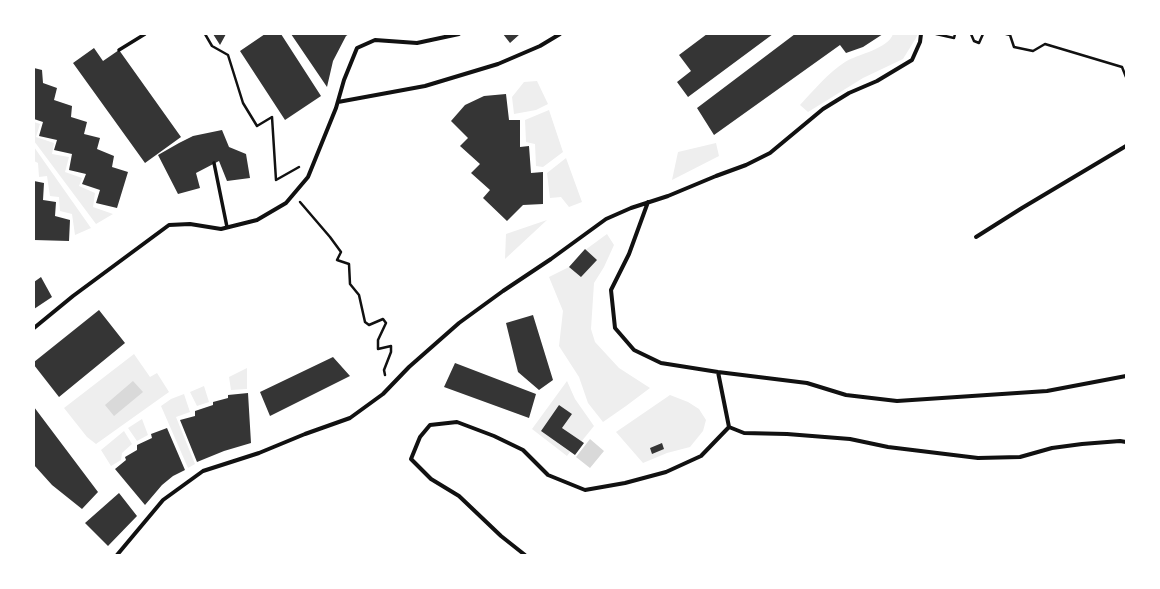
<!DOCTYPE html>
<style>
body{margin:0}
#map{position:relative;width:1160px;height:589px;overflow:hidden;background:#fff;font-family:"DM Sans",sans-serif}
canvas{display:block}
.frame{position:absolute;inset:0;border:35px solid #fff;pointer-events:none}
</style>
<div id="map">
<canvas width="1160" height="589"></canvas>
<div class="frame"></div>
</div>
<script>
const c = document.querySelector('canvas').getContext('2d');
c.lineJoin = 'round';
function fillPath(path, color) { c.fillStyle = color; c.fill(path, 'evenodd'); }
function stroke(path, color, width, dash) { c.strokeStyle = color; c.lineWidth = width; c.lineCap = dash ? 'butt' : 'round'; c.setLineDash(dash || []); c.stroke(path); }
fillPath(new Path2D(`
 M893,34h25l-2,4 -13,21 -40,19 -55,34 -8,-7c13,-14 29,-33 45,-43 13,-8 43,-13 48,-28z
 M537,81l11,23 -12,6 -22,4 -2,-17 12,-15z
 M549,110l14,42 -20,15 -7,-1 -1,-22 -9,-2 -1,-22z
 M34,122l6,2 -4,13 18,6 -2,11 17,3 -4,15 17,6 -3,8 16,7 -2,14 20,7 -17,10 -62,-83z
 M716,143l3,13 -47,24 6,-28z
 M34,147l57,81 -16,7 -3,-21 -12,-3 -1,-14 -9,-1 -3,-20 -8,1 -1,-14 -4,-2z
 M566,158l16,44 -13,5 -8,-10 -11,1 -3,-25z
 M547,220l-42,39 1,-25z
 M607,234l7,11 -10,22 -10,16 -3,46 4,13 24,26 31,20 -24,18 -23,16 -15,-19 -9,-26 -20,-31 4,-35 -14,-34 20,-10 12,-14z
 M134,354l16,23 7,-4 12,19 -73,52 -9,-7 -23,-29z
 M247,368v21l-16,1 -2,-13z
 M567,381l8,18 19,27 -13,16 -19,-14 10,-14 -13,-9 -18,26 29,21 -3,4 -35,-27z
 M204,386l5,16 -12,4 -7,-14z
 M184,394l6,18 -14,5 19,47 -7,4 -27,-62 10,-7z
 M670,395l18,7 11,7 7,11 -3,11 -13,16 -23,6 -24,10 -27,-31z
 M142,419l6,16 -11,6 -9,-13z
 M124,431l8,13 -10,9 -1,7 -10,6 -10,-16z`), '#eee');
fillPath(new Path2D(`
 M133,381l10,11 -29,24 -9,-11z
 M590,439l14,12 -14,17 -14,-11z`), '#d9d9d9');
fillPath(new Path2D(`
 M213,34h13l-6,11z
 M265,34h16l40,62 -36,24 -45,-69z
 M291,34h58l-3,2 -13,25 -6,26z
 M503,34h17l-10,9z
 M707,34h66l-85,63 -11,-15 14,-11 -12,-16z
 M795,34h88l-20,13 -17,6 -6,-8 -126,90 -17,-27z
 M94,48l9,13 16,-11 62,87 -36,26 -72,-100z
 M34,68l8,2 1,13 14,5 -3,12 18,6 -1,11 16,5 -3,12 16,4 -3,11 17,7 -2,11 16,5 -11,36 -21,-5 4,-13 -18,-6 4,-10 -17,-4 3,-16 -18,-4 3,-10 -18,-4 4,-14 -9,-3z
 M506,94l3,26h11v27l9,-1 2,27 12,-1v32l-20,1 -16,16 -24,-23 7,-8 -19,-17 9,-9 -20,-18 8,-8 -17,-17 14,-16 19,-9z
 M222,130l7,17 17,7 4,24 -23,3 -8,-20 -23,12 4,15 -22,6 -20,-39 21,-12 14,-7z
 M34,181l10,2 -1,17 13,2 -1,14 15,4 -1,21 -35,-1z
 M585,249l12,11 -16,17 -12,-10z
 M41,277l11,20 -18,12v-27z
 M99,310l26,33 -66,54 -25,-32v-3z
 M533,315l20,65 -14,10 -21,-18 -12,-49z
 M333,357l17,19 -80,40 -10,-24z
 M455,363l81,31 -7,24 -85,-31z
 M248,393l3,50 -27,8 -27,11 -17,-42 15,-4v-5l18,-6v-3l15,-4v-3z
 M559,405l13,9 -10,14 22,15 -9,12 -34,-24z
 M34,407l64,85 -16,17 -30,-24 -18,-20z
 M167,428l18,42 -12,6 -11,9 -17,20 -30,-36 11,-9 -1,-3 12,-7v-5l15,-7 -1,-4z
 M662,443l2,6 -12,5 -2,-6z
 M119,493l18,23 -29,30 -23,-23z`), '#353535');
stroke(new Path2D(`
 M205,34l7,12 16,9 15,48 14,23 15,-9 4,63 23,-13
 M936,34l18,4 1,-4
 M971,34l3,7 5,2 4,-9
 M1006,34l4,1 4,12 19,4 12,-7 77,23 4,10
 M300,202l30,35 11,15 -4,8 12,4 1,20 9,11 6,27 4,3 14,-6 3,4 -8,17v9l13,-3v6l-7,18 1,5`), '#111', 2.5);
stroke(new Path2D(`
 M119,50l26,-16
 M214,163l13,64`), '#111', 3.5);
stroke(new Path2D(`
 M338,102l87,-16 73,-22 42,-18 20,-12
 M648,202l-19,52 -18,36 4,38 19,22 27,13 57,9 89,11 39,12 51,6 150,-10 79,-15
 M976,237l46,-29 104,-62
 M34,328l39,-32 96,-71 21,-1 31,5 36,-9 29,-17 22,-26 28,-69 8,-28 13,-32 18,-8 42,3 42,-9
 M718,372l11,55 15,6 43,1 63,5 38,8 90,11 42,-1 32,-9 30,-4 38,-3 6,1
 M117,555l46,-55 40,-29 56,-18 46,-19 45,-16 33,-24 26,-27 50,-44 44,-32 48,-32 55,-40 25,-11 37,-12 48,-20 30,-11 24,-12 53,-44 26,-16 28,-12 35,-21 8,-18 1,-8
 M525,555l-24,-19 -42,-40 -28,-17 -20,-20 9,-22 10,-12 27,-3 37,14 29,14 25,25 37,15 40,-7 41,-11 35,-16 28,-29`), '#111', 4);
</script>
